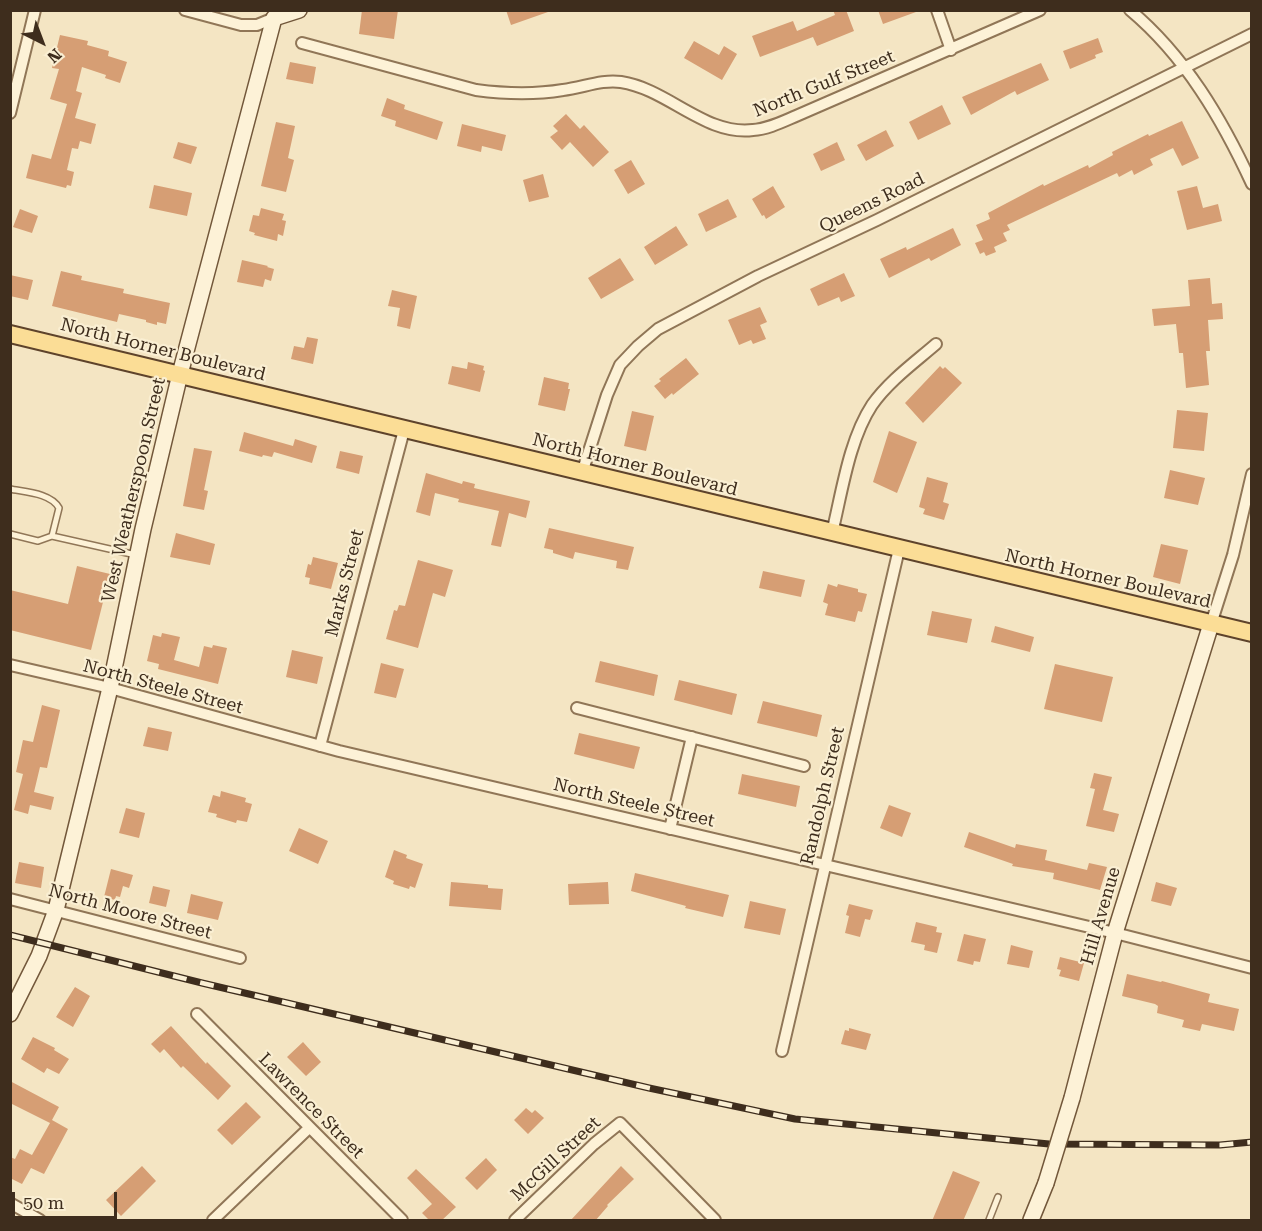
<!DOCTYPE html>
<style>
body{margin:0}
#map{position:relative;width:1262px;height:1231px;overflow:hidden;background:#f4e5c3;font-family:"Roboto Serif",serif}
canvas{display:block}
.frame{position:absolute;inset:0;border:12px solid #3e2d1d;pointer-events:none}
.north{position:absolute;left:12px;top:12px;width:60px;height:60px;-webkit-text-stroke:4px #faefd3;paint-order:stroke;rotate:138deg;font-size:16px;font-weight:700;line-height:24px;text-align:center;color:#3e2d1d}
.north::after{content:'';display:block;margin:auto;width:21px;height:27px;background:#3e2d1d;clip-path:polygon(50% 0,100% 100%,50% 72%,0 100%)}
.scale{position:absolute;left:12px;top:1192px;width:105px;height:27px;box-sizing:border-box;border:3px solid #3e2d1d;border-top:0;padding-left:8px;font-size:18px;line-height:21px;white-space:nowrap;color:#3e2d1d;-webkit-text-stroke:4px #faefd3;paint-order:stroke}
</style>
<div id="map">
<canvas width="1262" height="1231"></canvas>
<div class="frame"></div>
<div class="north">N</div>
<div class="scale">50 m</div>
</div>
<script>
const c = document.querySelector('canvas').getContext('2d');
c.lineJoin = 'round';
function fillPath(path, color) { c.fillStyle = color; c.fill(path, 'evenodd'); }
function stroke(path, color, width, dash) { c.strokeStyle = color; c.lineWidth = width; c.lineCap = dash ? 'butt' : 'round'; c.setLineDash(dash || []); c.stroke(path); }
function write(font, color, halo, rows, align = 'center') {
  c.font = font + ' "Roboto Serif",serif'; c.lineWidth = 4.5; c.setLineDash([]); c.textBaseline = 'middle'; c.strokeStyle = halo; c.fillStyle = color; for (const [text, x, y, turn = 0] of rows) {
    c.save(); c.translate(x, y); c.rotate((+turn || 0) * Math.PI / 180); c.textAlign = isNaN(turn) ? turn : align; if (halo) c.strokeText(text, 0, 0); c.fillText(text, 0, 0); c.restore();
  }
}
fillPath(new Path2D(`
 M362,10h36l-4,29 -35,-5z
 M506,10h42v2l-37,13z
 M833,10h13l8,21 -37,15 -4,-9 -53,20 -8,-21 41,-15 4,10 38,-16z
 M878,10h38v2l-33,12z
 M60,35l28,6 -1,4 22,6 -1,5 19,6 -7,21 -15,-5 1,-3 -24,-8 -6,24 6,2 -7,25 21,6 -5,20 -11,-3 -2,8 -6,-1 -5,22 7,2 -3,14 -4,-1 -1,3 -40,-10 6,-24 19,5 16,-55 -17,-5 9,-30 -7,-1z
 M1098,38l5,14 -8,3 1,3 -26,11 -7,-18z
 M694,41l25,14 5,-9 13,8 -15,26 -38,-22z
 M290,62l26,5 -3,17 -27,-5z
 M1041,63l8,17 -32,15 -2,-4 -44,24 -9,-18z
 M387,98l18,7 -1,4 39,13 -6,18 -42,-14 1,-5 -15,-5z
 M942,105l9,19 -33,16 -9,-18z
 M566,114l14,15 4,-4 25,27 -16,15 -23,-25 -8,8 -12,-13 8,-6 -5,-5z
 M1182,121l17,37 -17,8 -9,-18 -23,11 3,6 -19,10 -2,-5 -13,7 -2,-4 -110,52 3,5 -7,3 4,8 -13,6 2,5 -10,4 -2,-4 -4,2 -5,-11 8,-3 -7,-15 14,-6 -2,-6 55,-29 1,2 44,-21 1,3 24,-13 -1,-3 36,-18 1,2z
 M276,122l19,4 -7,32 6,2 -8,32 -25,-6z
 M462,124l44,11 -4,16 -20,-5 -1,6 -24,-6z
 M886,130l8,16 -28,15 -9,-16z
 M178,142l19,5 -6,17 -18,-6z
 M837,142l8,18 -24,11 -8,-17z
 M631,160l14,24 -17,10 -14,-24z
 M543,174l6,23 -20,5 -6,-22z
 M154,185l38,8 -5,23 -38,-8z
 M773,186l12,21 -19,12 -2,-4 -2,1 -10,-17z
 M1197,186l6,22 15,-4 4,17 -35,9 -10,-39z
 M728,199l9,18 -31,15 -8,-18z
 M261,208l23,6 -2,6 4,1 -3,15 -5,-2 -1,7 -23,-6 1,-2 -6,-2 4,-16 6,1z
 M20,209l18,7 -6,17 -19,-6z
 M676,226l12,19 -33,20 -11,-18z
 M953,228l8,17 -30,16 -2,-3 -40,20 -9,-19 26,-12 1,3z
 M620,258l14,22 -33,19 -13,-21z
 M242,260l26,6 -1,1 7,2 -3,12 -6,-2 -2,8 -26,-5z
 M61,271l21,5 -1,4 43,9 -1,4 47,10 -4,21 -9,-2v3l-11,-3v-2l-27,-6 -2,8 -65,-16z
 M844,273l11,23 -14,6 -2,-5 -21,9 -8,-17z
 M10,275l23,5 -5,20 -18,-4z
 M1210,278l2,26 10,-1 1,16 -15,1 2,31h-4l3,34 -23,3 -3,-35h-4l-3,-29 -22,2 -2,-17 38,-3 -2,-26z
 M392,290l25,6 -7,33 -13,-3 3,-18 -12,-2z
 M760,307l7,15 -7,3 6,14 -13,5 -2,-4 -12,5 -11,-25z
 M307,337l11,2 -5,25 -22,-5 3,-13 10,2z
 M686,358l13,16 -26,21 -1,-2 -7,6 -11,-13 7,-5 -2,-2z
 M468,362l16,4 -1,4 2,1 -5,21 -32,-8 4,-18 15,3z
 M940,366l3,3 2,-2 17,16 -39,40 -18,-20z
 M544,377l25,6 -1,6h2l-5,22 -27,-6z
 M1177,410l31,3 -4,38 -31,-3z
 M632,411l22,5 -8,35 -22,-5z
 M889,431l28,11 -20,51 -24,-11z
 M244,432l49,14 2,-7 22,7 -5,17 -38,-11 -2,5 -9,-2 -1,2 -23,-6z
 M194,448l18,3 -8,39 4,1 -4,19 -21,-4z
 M340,451l23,5 -4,18 -23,-6z
 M1170,470l35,8 -7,27 -34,-7z
 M426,473l36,11 1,-3 12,3 -1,4 56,13 -4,17 -17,-5 -8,34 -10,-2 8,-34 -41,-9 1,-3 -24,-6 -5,23 -14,-4z
 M927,477l21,6 -5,19 6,2 -5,16 -21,-6 2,-5 -6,-2z
 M549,528l85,19 -6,23 -12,-2 1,-7 -42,-9 -2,7 -20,-6v-3l-9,-2z
 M176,533l39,11 -5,21 -40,-8z
 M1161,544l27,6 -8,34 -27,-7z
 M313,557l25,6 -7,26 -22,-5 1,-6 -5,-1 3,-13 3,1z
 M418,560l35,10 -8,27 -12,-4 -15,55 -32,-9 8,-29 3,1 2,-6 6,1z
 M77,566l33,8 -19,76 -81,-20v-40l58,14z
 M763,571l42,9 -4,17 -42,-9z
 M828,584l9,3 1,-3 20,5v3l9,2 -5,18 -4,-1 -3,11 -30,-7 3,-11 -5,-2z
 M932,611l40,8 -5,24 -40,-8z
 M995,626l39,11 -4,15 -39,-10z
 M162,633l18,4 -6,23 25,7 5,-21 8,2 1,-3 14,3 -9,36 -60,-15 1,-5 -12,-3 6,-26 8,2z
 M292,650l31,7 -6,27 -31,-7z
 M600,661l58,14 -4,21 -59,-14z
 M381,663l23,6 -8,29 -22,-5z
 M1055,664l58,13 -11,45 -58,-13z
 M679,680l58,14 -5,21 -58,-15z
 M763,701l59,14 -5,22 -60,-14z
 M42,705l18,5 -13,58 -7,-1 -6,25 20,5 -3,13 -21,-5 -2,9 -14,-4 9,-36 -7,-2 7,-32 10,2z
 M148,727l24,5 -4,19 -25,-5z
 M579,733l61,14 -6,22 -60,-15z
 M1094,773l18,4 -9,33 16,4 -5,18 -28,-6 9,-37 -5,-1z
 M742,774l58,12 -4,21 -58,-13z
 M221,791l25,7 -1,4 7,2 -5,18 -10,-2 -1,3 -20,-6 1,-3 -9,-2 5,-17 7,2z
 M889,805l22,8 -9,24 -22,-9z
 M126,808l19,5 -6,25 -20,-5z
 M299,828l29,13 -10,23 -29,-13z
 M969,832l46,16 1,-4 31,6 -2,10 42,10 2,-7 18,4 -7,23 -47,-11 1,-6 -42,-7 1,-2 -49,-17z
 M394,850l13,5 -1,3 17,6 -8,24 -5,-2 -1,3 -16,-5 1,-3 -9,-4z
 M19,862l25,5 -3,21 -26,-5z
 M111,869l22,6 -4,13 -6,-2 -3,11 -4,-1 -1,4 -11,-3z
 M635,873l94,22 -6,22 -38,-9 1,-2 -55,-15z
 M451,882l37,3v3l15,1 -2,21 -52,-4z
 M608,882l1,22 -40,1 -1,-21z
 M1156,882l21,6 -6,18 -20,-5z
 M153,886l17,4 -4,17 -17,-4z
 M191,894l32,8 -5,18 -31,-7z
 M750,901l36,8 -6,26 -36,-7z
 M849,904l24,6 -3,10 -5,-1 -5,18 -15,-4 4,-17 -3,-1z
 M916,922l21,5 -1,5 6,1 -5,20 -13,-3 1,-5 -14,-3z
 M964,934l22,5 -6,23 -6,-1 -1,4 -16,-4z
 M1011,945l22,6 -4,17 -22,-4z
 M1060,957l24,6 -5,18 -20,-5 2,-6 -4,-1z
 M1127,974l34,8 1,-1 48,13 -2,8 31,7 -5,22 -32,-7 -2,7 -18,-4 2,-7 -27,-7 1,-7 -3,-2 -33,-8z
 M75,987l15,9 -17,31 -17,-10z
 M171,1026l35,38 1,-2 24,24 -13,14 -35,-34 -2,2 -17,-19 -4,4 -9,-9z
 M849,1028l22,6 -5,16 -25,-6 4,-14 4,1z
 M33,1037l22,11 -1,2 15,9 -10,15 -12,-6 -3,5 -23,-14z
 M303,1042l18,20 -15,14 -19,-19z
 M10,1081l49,26 -7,13 16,9 -24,45 -13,-6 -9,16 -12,-6v-21l5,2 5,-10 12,6 18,-32 -40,-20z
 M246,1102l15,15 -29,28 -15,-15z
 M526,1108l6,5 3,-3 9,8 -16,16 -14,-14z
 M486,1158l11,12 -20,20 -12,-12z
 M142,1166l14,15 -35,35 -15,-16z
 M621,1166l13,13 -27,26 1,1 -13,15h-25z
 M416,1169l40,38 -15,14h-11l-8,-8 10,-9 -25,-26z
 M953,1171l27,11 -17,39h-31z`), '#d69e74');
const lane = new Path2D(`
 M10,489c15,3 41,4 49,19l-7,28 -14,5 -28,-7
 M52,536l84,19
 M989,1220l9,-23`);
const street = new Path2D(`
 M185,10l56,15h16l17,-7 1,-3
 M937,10l14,40
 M1130,10c55,46 92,109 122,174
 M302,43l174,47c30,4 57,5 87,0 19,-2 39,-11 58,-8 47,7 84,54 132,48 15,-1 29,-8 43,-14l244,-106
 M10,113l25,-103
 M582,473l25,-78 13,-30 18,-19 20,-17 100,-53 119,-56 375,-186
 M832,533c10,-41 17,-93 40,-128 17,-24 42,-42 64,-61
 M1211,624l22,-69 19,-81
 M10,665l100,23 229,63 776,182 137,35
 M577,708l227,58
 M320,746l84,-316
 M670,829l22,-92
 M10,899l230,59
 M197,1014l205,206
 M782,1051l117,-502
 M10,1203l30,17
 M213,1220l96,-92
 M515,1220l79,-76 26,-21 95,97`);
const secondary = new Path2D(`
 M10,1014l29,-58 17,-46 54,-222 33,-159 37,-155 94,-356 25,-8
 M1072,1098l43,-165 96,-309
 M1031,1220l15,-37`);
const primary = new Path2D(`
 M10,334l1242,299`);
stroke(lane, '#907657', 8);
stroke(street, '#907657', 14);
stroke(secondary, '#72573a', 18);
stroke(primary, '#5e432b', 20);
stroke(lane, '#fdf2d7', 5);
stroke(street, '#fdf2d7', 10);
stroke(secondary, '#fdf2d7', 15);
stroke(primary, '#fbdd96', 16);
const rail = new Path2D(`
 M10,935l192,48 447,105 146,31 254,25 171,1 32,-3`);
stroke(rail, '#3e2d1d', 7);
stroke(rail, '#faefd3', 4.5, [14]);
const secondaryBridge = new Path2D(`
 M1046,1183l26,-85`);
stroke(secondaryBridge, '#72573a', 18, []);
stroke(secondaryBridge, '#fdf2d7', 15);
write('18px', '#3e2d1d', '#faefd3', [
 ["North Gulf Street",824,84,-22],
 ["Queens Road",872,203,-26],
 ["North Horner Boulevard",163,350,14],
 ["North Horner Boulevard",635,465,14],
 ["West Weatherspoon Street",134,490,-77],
 ["North Horner Boulevard",1108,579,13],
 ["Marks Street",345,583,-76],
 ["North Steele Street",163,687,15],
 ["Randolph Street",823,796,-77],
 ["North Steele Street",634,803,13],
 ["North Moore Street",130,912,15],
 ["Hill Avenue",1101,916,-74],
 ["Lawrence Street",311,1106,45],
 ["McGill Street",556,1159,-43]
]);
</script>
